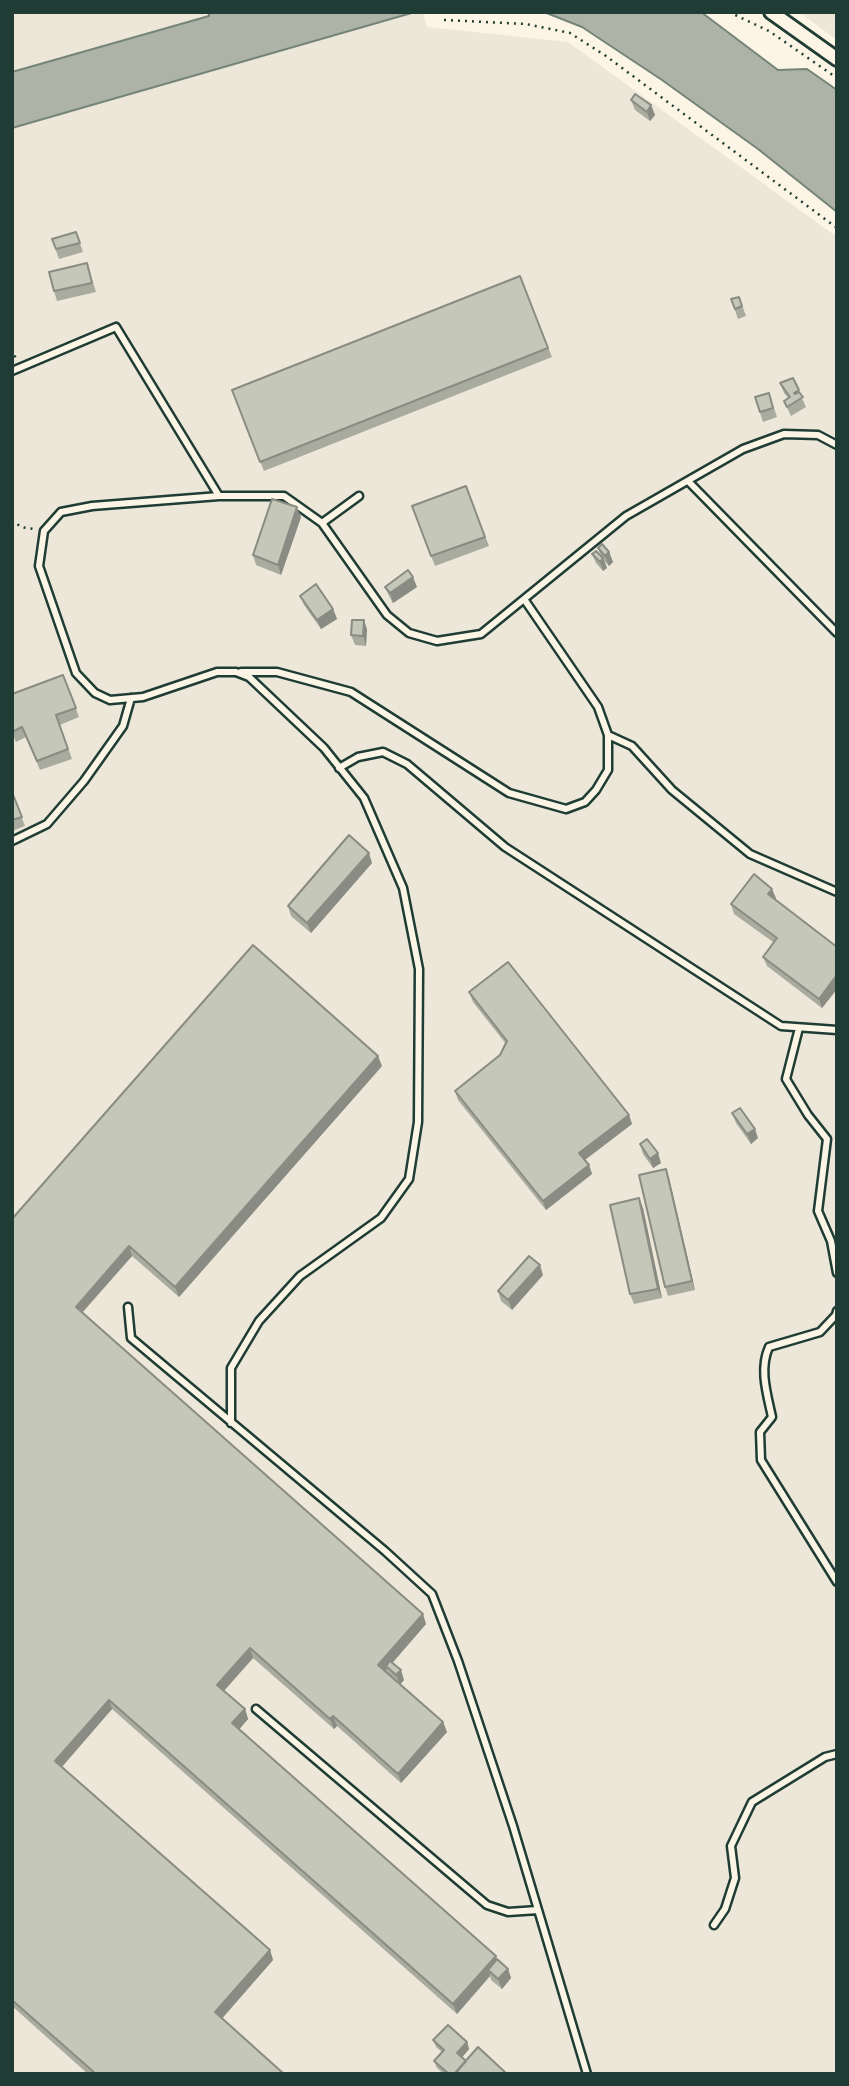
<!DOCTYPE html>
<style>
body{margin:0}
#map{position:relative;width:849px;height:2086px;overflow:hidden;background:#fcf5e5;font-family:Mynerve,sans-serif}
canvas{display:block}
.frame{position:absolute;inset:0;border:14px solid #1f3d34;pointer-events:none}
</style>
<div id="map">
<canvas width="849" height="2086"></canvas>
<div class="frame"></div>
</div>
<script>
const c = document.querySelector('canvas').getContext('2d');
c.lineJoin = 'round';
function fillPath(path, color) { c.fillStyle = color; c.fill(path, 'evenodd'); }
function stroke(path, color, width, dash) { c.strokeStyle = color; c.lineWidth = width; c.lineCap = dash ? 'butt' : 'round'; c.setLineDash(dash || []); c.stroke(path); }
fillPath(new Path2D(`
 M12,12h196l2,4h190l23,-4 4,15 141,15 269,195v1837h-825z
 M799,12h38v28z`), '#ece7d8');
const water = new Path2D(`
 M209,12h206l-403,116v-56l197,-56z
 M544,12h157l77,58 29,-1 30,21v122l-79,-63 -96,-69 -80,-53z`);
fillPath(water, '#aeb3a7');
stroke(water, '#758479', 2);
const service = new Path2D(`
 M12,371l104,-44 103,169h65l38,27 65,92 22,18 28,8 44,-7 145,-118 117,-67 41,-15 34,1 19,10
 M688,481l149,152
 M219,496l-127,10 -31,6 -17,19 -5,35 37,107 19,20 15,7 33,-3 74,-25h19l13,5 75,71 40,50 39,90 16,81 -1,153 -9,57 -28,39 -81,58 -41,45 -28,47v55
 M322,523l37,-27
 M241,672h36l74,20 158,101 57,16 19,-7 11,-12 12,-20v-35l-10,-28 -74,-108
 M608,735l24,11 40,44 78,64 87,38
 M339,768l19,-11 25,-5 24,12 98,83 276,179 56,4
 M12,841l35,-17 37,-43 39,-55 8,-28
 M799,1028l-13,51 22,36 19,24 -9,72 13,30 6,32
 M128,1307l3,31 254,213 47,43 26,67 55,165 74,248
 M837,1311l-1,4 -16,17 -51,15c-10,22 -2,47 3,70l-12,15 1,28 76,122
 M256,1709l231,196 21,7 30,-2
 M714,1925l11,-16 10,-31 -4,-32 21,-44 73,-45 12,-3`);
const minor = new Path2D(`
 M771,12l66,47`);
stroke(service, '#1f3d34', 11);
stroke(minor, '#1f3d34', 18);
stroke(new Path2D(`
 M729,12l40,19 68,47
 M444,20l82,4 44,9 36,23 231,172
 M12,349l4,10
 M12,520l9,7 13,2`), '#1f3d34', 2.5, [2, 5]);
stroke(service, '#fcf5e5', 6);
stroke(minor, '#fcf5e5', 12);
fillPath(new Path2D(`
 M631,100l20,5 4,10 -5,6 -15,-11z
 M76,232l7,20 -24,7 -7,-20z
 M87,263l9,29 -39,9 -3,-10z
 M520,276l32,81 -288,114 -32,-81z
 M739,297l7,19 -8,3 -7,-20z
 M793,378l13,29 -15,9 -7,-15 4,-3 -4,-5 -4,-10z
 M769,393l8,24 -14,5 -8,-25z
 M466,486l23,60 -54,20 -23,-60z
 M301,517l-20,58 -25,-10 -3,-10z
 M598,548l11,4 4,10 -4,4 -5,-5 3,7 -4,3 -7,-8 -4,-9 9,2z
 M385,587h32l-24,16 -4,-7z
 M300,596l33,13 4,10 -16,10 -17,-24z
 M367,629l-1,17 -11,-1 -4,-10z
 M63,675l16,42 -19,8 12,34 -32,11 -14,-33 -10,5 -4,-9v-39z
 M12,792l13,34 -13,5z
 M372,863l-61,70 -20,-17 -3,-10z
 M776,898l-1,2 62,47v42l-15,19 -55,-42 -4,-9 10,-15 -39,-28 -3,-10z
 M469,992l160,123 3,9 -47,36 4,5 3,9 -46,36 -88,-110 -3,-9 45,-36 6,-11 -33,-42z
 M382,1066l-203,231 -47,-41 -50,57 344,311 -34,39 12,17 -4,4 43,38 4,10 -46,51 -64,-57 -3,3 -81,-71 -29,33 21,18 3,10 -9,10 269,240 3,9 -9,11 -11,-9 -1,-4 -33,38 -345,-305 -50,58 208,183 3,10 -51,58 62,56h-196l-76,-68v-787z
 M732,1113l26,25 -7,6 -15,-21z
 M640,1144l21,19 -8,5 -10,-14z
 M669,1178l26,112 -27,6 -3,-9z
 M643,1208l19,90 -28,6 -4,-10z
 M543,1275l-31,35 -11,-9 -3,-10z
 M433,2040l34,2 2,7 -7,8 4,4 41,13h-63l-7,-6 -3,-7 8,-9 -6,-5z`), '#a9ab9f');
fillPath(new Path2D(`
 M651,105l4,10 -5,6 -3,-9z
 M297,507l4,10 -20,58 -3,-10z
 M609,552l4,10 -4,4 -4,-10z
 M603,558l4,10 -4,3 -3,-9z
 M413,577l4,10 -24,16 -3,-10z
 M333,609l4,10 -16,10 -4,-9z
 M364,620l3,9 -1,17 -3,-10z
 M369,853l3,10 -61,70 -4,-10z
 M772,889l4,9 -5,6 -3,-10z
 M836,976l1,13 -15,19 -3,-9z
 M378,1056l4,10 -203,231 -4,-10z
 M629,1115l3,9 -50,38 -3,-9z
 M755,1129l3,9 -7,6 -4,-10z
 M658,1153l3,10 -8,5 -3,-9z
 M589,1165l3,9 -46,36 -3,-9z
 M666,1169l3,9 26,112 -3,-9z
 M639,1198l4,10 19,90 -4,-9z
 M129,1246l3,10 -53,60 -3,-9z
 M540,1265l3,10 -31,35 -4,-10z
 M423,1614l3,10 -38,44 -2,-2 1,3 -5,5 -4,-9z
 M250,1648l3,10 -32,36 -4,-9z
 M401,1670l3,10 -4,5 -4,-10z
 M109,1700l3,9 -53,61 -4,-9z
 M245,1709l3,10 -12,14 -4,-10z
 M333,1716l4,10 -3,3 -4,-10z
 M443,1722l4,10 -46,51 -3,-9z
 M270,1950l3,10 -54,62 -4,-10z
 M496,1956l3,10 -11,4 2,6 -33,38 -4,-10z
 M508,1969l3,9 -9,11 -4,-10z
 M467,2042l2,7 -9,11 -3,-7z`), '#8a8b82');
const building = new Path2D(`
 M635,94l16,11 -4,7 -16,-12z
 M76,232l4,11 -24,6 -4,-10z
 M87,263l5,20 -38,8 -5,-19z
 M520,276l28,72 -288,114 -28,-72z
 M739,297l3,9 -7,3 -4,-10z
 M793,378l6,12 -5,3 1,1 4,-2 4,5 -16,10 -3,-6 6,-4 -10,-14z
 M769,393l4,15 -13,4 -5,-15z
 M466,486l19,51 -54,19 -19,-50z
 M272,499l25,8 -19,58 -25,-10z
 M602,544l7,8 -4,4 -7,-8z
 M596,551l7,7 -3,4 -8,-8z
 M408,570l5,7 -23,16 -5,-6z
 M316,584l17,25 -16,11 -17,-24z
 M352,620h12l-1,16 -12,-1z
 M63,675l13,33 -20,7 12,34 -31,12 -15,-34 -10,5v-38z
 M12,792l10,25 -10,3z
 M349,835l20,18 -62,70 -19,-17z
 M754,874l18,15 -4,5 69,53v30l-1,-1 -17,23 -56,-42 14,-19 -46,-34z
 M253,945l125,111 -203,231 -46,-41 -53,61 347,307 -45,51 65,57 -45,52 -65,-58 -3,3 -80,-71 -33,37 28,24 -13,14 264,233 -43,48 -344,-304 -54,61 215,189 -55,62 69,62h-188l-84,-74v-781z
 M508,962l121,153 -50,38 10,12 -46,36 -88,-110 45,-36 7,-14 -38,-49z
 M740,1108l15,21 -8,5 -15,-21z
 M647,1139l11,14 -8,6 -10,-15z
 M666,1169l26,112 -27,6 -26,-112z
 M639,1198l19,91 -28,5 -20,-89z
 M529,1256l11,9 -32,35 -10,-9z
 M390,1661l11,9 -5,5 -10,-9z
 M497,1959l11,10 -10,10 -10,-9z
 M448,2025l19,17 -10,11 9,8 -11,13h-6l-15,-13 10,-11 -11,-10z
 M478,2047l29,27 -52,-1z`);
fillPath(building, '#c5c7b9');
stroke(building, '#8a8b82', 2);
</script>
